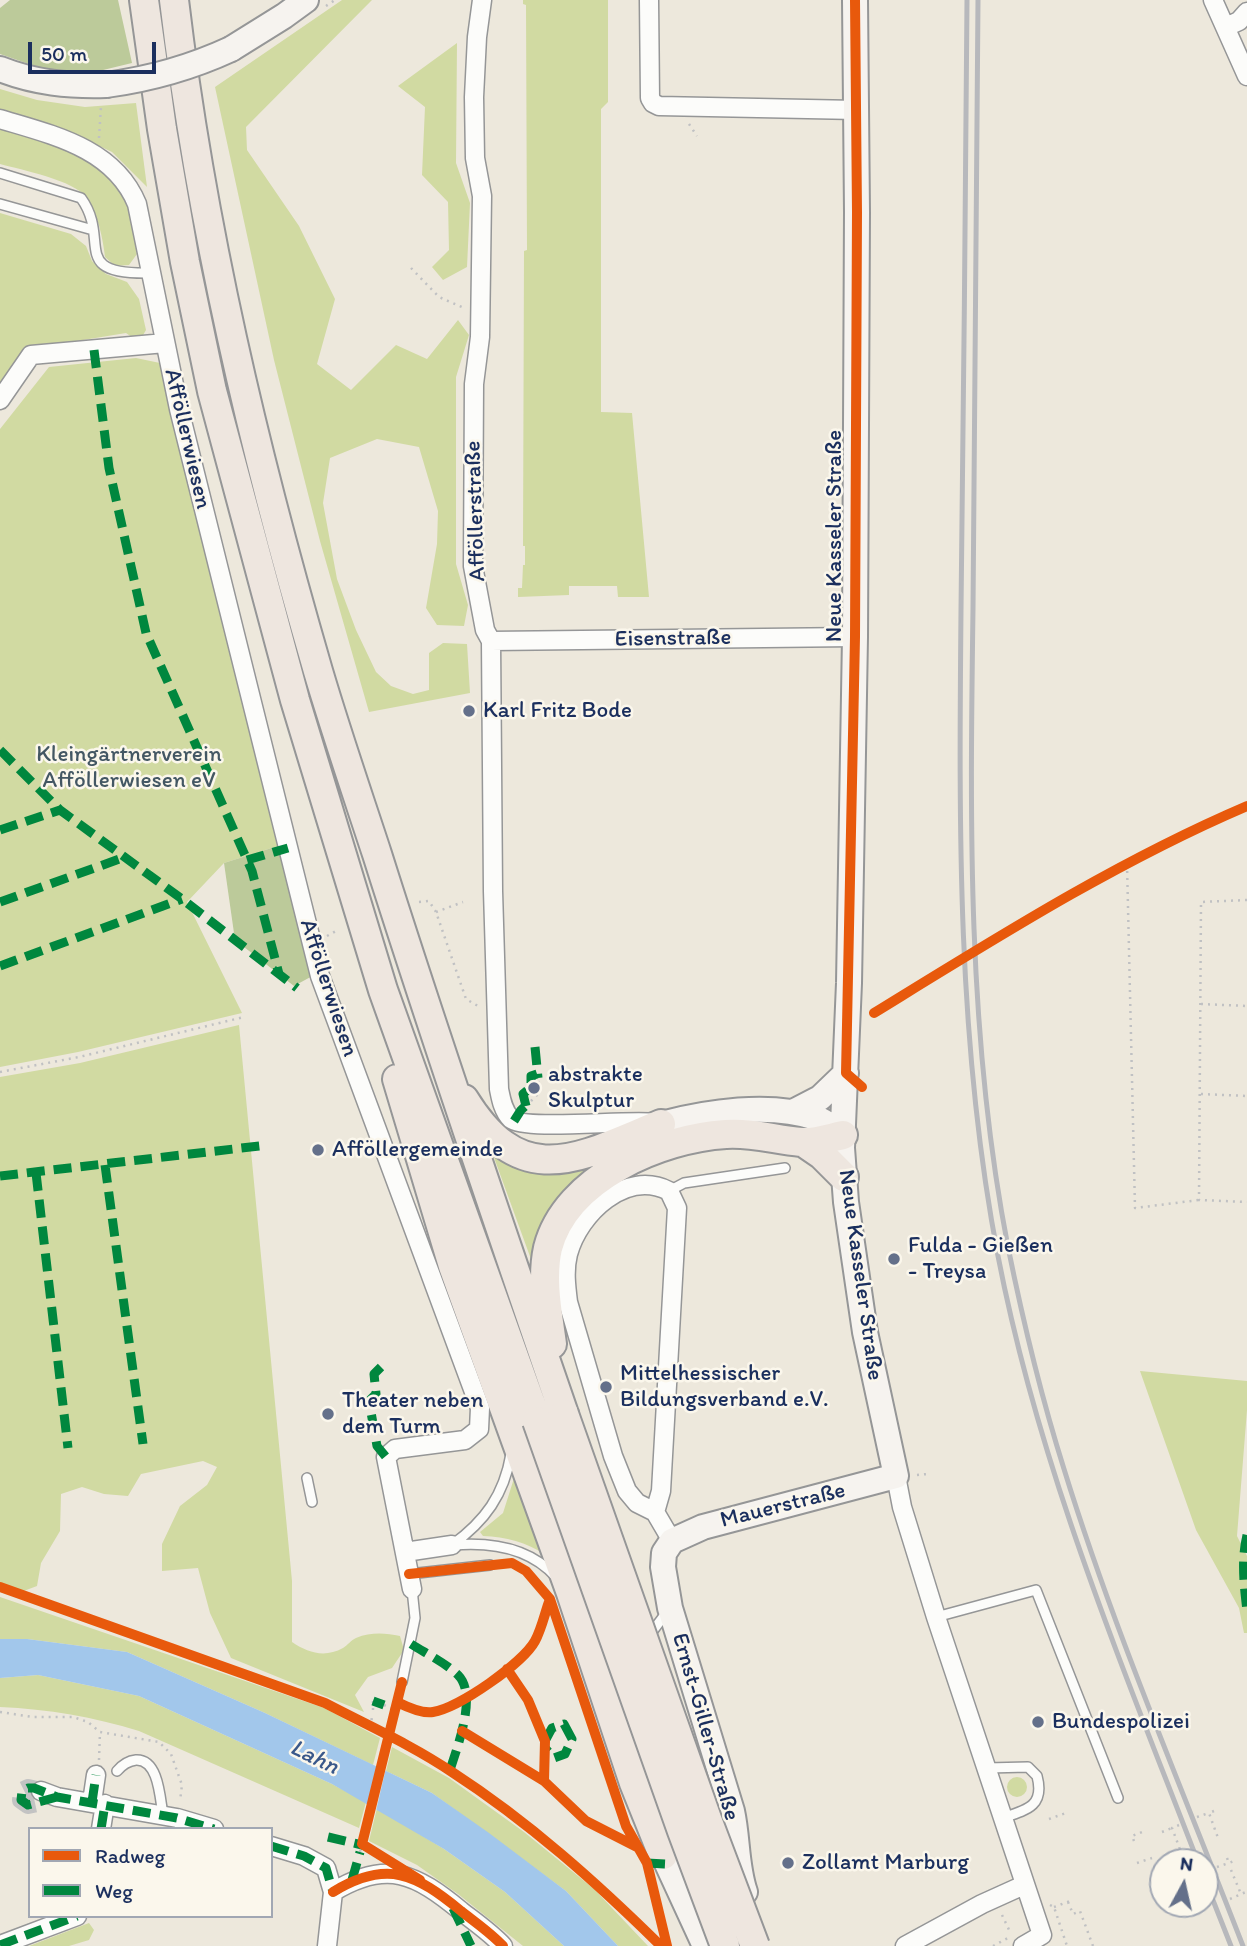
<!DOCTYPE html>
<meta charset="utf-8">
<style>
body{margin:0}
#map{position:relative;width:1247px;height:1946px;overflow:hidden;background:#ede8dc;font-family:Itim,sans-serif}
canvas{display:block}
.legend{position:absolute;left:28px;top:1827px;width:245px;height:91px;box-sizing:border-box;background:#fbf7ec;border:2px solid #a1a7b3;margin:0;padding:9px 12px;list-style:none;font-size:21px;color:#1b2f5e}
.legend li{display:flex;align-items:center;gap:14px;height:35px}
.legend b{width:35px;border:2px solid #a1a7b3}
.north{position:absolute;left:1149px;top:1848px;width:70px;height:70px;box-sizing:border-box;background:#fbf7ec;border:2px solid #a1a7b3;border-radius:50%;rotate:8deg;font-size:19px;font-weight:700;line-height:28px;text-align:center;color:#1b2f5e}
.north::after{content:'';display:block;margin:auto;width:24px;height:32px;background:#64708a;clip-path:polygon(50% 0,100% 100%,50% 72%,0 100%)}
.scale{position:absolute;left:28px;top:42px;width:128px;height:32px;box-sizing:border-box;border:4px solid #1b2f5e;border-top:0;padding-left:9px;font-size:21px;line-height:24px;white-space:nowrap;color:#1b2f5e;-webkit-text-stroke:5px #fbf7ec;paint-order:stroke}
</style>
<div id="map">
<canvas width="1247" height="1946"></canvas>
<ul class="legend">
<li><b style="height:9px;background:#e8590c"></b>Radweg</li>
<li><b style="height:9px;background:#00873e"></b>Weg</li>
</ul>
<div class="north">N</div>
<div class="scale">50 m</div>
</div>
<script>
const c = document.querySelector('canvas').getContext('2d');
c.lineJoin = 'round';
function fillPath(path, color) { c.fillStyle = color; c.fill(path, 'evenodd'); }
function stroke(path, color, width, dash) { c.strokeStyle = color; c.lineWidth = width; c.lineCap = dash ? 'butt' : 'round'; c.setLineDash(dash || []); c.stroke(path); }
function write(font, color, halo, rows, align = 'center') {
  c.font = font + ' Itim,sans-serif'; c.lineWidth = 5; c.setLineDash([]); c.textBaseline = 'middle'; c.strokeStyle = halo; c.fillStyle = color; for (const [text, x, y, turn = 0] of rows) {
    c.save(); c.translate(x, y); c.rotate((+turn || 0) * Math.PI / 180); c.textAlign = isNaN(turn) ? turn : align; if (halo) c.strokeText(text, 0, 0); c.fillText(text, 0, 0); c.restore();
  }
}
fillPath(new Path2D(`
 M342,0h30l-126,127 1,23 52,76 36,73 -18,65 34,26 45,-45 31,14 31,-39 11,15 -13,42v187l12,41 -4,21 -27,-1 -11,-17 11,-64 1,-33 -19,-64 -42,-8 -47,19 -7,45 14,76 19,51 20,42 15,14 22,8 16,-4v-37l14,-10 24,1 3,49 -101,19 -49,-171 -46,-181 -59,-273z
 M523,0h85v102l-7,7v303l31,1 17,184h-31l-1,-11h-48v9l-51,2v-9h4l1,-23h2v-19h-2l1,-295 3,-1 -1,-245 -3,-1z
 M457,43l-1,120 14,40 -3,64 -24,13 -11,-13 17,-17 -1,-48 -26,-27 3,-68 -27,-21z
 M0,89l37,11 48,7 51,-4 11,84 -35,-35 -38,-18 -74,-23z
 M0,127c31,9 102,31 121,59 12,18 12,46 16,68l-8,11 -14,1 -10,-9c-2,-18 -7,-43 -18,-59 -13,-18 -65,-28 -87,-34z
 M0,213l71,21 15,12 6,15 14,13 21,8 12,17 7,31 -7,12 -13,-9 -98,16 -28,36z
 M136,358l24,5 121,482 -57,18 -37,39 55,111 -164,39 -78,15v-638l49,-62z
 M239,1025l53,556v61c16,11 33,16 51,6 5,-3 8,-8 13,-10 15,-6 29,-5 44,-2l4,14 -12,18 -24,9 -13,18 9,17 -133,-54 -21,-45 -12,-45 -36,3v-27l18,-38 27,-21 10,-18 -14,-6 -62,13 -13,22 -24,-2 -22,-7 -21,7 -1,37 -19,32 -4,23 -16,6 -21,-7v-508l80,-14z
 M637,1149l-101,124 -44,-121z
 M1140,1371l107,10v29l-10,126 10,20v77h-3l-5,-25 -43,-78z
 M516,1472l30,83c-20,-13 -40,-18 -63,-19l-3,-4 23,-19z
 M0,1597l324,111 56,30 -7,27 -108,-52 -138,-61 -100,-13h-27z
 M38,1675l101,21 193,88 34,18 -7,26 -220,-97c-45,-14 -91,-22 -139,-24v-29z
 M392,1747l57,31 75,54 70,57 54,57h-30l-52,-55 -134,-98 -46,-22z
 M1007 1787a10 10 0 1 1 20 0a10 10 0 1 1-20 0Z
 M377,1808l67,41 61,43 59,54h-41l-65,-52 -41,-29 -48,-24z
 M89,1923l5,7 -5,10 -20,6h-40z`), '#d1daa2');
fillPath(new Path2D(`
 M10,0h108l14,63 -33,8 -47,1 -52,-18v-46z
 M281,845l35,129 -22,12 -59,-46 -11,-77z`), '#bcca9a');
fillPath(new Path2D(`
 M0,1639h27l100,13 138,61 167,80 57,40 77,58 52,55h-54l-59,-54 -61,-43 -112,-65 -193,-88 -101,-21 -38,3z`), '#a2c7eb');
fillPath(new Path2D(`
 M379,1764l7,4 -10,43 -7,-3z`), '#ede8dc');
stroke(new Path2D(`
 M41,1791l-13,-3 -6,3 -1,9 7,5 14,-3`), '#c3c3c3', 18, [18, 9]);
const service = new Path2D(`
 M0,173l81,25c31,43 -14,77 70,75
 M0,204l93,26
 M669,1191l15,-8 101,-15
 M307,1478l5,24
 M452,1545c33,-24 52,-50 59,-91
 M454,1545c37,-3 76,3 102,32
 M409,1574l81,-9
 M936,1617l100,-27 82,208
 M648,1637l19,-25
 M402,1682l13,-64 -3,-29
 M987,1768l41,-1 9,9c8,30 -10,34 -35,42
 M117,1771c5,-6 10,-10 19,-11 23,-1 24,39 27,55`);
const minor = new Path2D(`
 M482,0l-5,37 -3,60 1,61 7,38 -2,141 -6,47 -1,182 12,64 6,11 2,250 6,198c2,10 4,22 12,30 15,12 118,0 146,4
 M649,0l1,98 3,5 6,3 198,4
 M1213,0l34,76
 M1226,27l13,-6 8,-9
 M0,119c53,16 114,29 137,85l42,205 141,567 160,432 -1,21 -14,11 -70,9 -9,8 26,132
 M0,400l31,-45 134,-12
 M491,641l364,-4
 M896,1476l6,31 34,110 106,318 -19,11
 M655,1512l6,-21 16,-283 -8,-17c-43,-22 -90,22 -101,63 -4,16 -2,32 0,48l45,154 14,35 10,12 18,9 17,29
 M405,1552l47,-7
 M41,1791l16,6 120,21 37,11
 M92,1802l4,-27
 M101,1829l4,-25
 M271,1846l33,10 22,12 7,24 -6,54
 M333,1892c54,-33 83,-18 128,19 14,11 30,22 42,35
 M0,1945l77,-29
 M905,1946l77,-42 42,-19`);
const secondary = new Path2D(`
 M231,49l53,-33 22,-16
 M0,69c35,14 69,17 106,16
 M793,1112l27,-14 26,-25
 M661,1124c46,-12 109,-22 155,-6 10,3 18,11 27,17
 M667,1838l-4,17 42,91
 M745,1892c-9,-26 -7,-54 -13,-81l-62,-203 -7,-41 1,-14 8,-12 31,-14 193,-51 -31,-144 -19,-130 -4,-54 7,-165 6,-346 2,-425 -2,-212`);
const trunk = new Path2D(`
 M144,0l18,129 23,133 27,129 83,309 88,290 154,431
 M174,0c27,228 80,451 144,671 18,61 39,122 59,183 59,187 123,374 187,560
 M397,1079l56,187 118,327 63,190 29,72
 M464,1099c58,94 114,59 197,25
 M803,1142l19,13 22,22
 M552,1344c-4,-30 -11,-65 -4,-96 18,-70 112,-110 178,-114 25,-2 50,6 75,8 14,1 28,-4 42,-7`);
stroke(service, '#959697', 12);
stroke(minor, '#959697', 21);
stroke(secondary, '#959697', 28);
stroke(trunk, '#959697', 32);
stroke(new Path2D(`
 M326,6l9,-6
 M689,124l8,12
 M99,138l2,-32
 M411,268l28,29 25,11
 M1127,864l8,344 64,-8
 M1247,900l-46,2 -2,298 48,2
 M419,902l10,-1 7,11 30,87 12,7
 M436,912l27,-10
 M327,936l9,-5
 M1201,1004l46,2
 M0,1072l79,-15 165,-40
 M1201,1094l46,2
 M531,1101l8,-8 -1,-15
 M917,1475l11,-1
 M373,1701v10
 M384,1705l11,5
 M0,1712l33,5h40l15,5 12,10 59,10 12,12 11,31 -2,16
 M371,1727l1,-12
 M99,1760l1,-28
 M1214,1811l-5,2 9,25
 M1197,1817l12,-4
 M1049,1819l17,-6
 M1179,1825l-7,3 9,24
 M1162,1832l10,-4
 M1134,1841l-2,-5 10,-4
 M360,1852l2,-8
 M1227,1858l2,5 5,-2
 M1137,1863l15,-5
 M1217,1867l12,-4
 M1231,1870l10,24 5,-2
 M1151,1882l4,9 8,-4
 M1230,1899l11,-5
 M1068,1902l5,12 7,-3 13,35
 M1202,1904l1,3 7,-3
 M1050,1905l4,2 13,39
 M1054,1907l16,-6
 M1193,1911l10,-4
 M1002,1915l9,19
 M993,1946l15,-8`), '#c0c1c3', 2.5, [2, 5]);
stroke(service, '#fcfcfa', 9);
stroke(minor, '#fcfcfa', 18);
stroke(secondary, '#f6f3ef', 24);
stroke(trunk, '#eee6df', 28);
stroke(new Path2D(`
 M967,0c-1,203 -4,407 -6,610 -2,217 -4,433 37,646 41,212 123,406 200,606
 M978,0c-2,203 -3,406 -5,609 -3,213 -6,427 35,638 15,74 33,149 56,222 50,162 118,319 179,477
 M1205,1880l26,66`), '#b7b8bc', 5);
const secondaryBridge = new Path2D(`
 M106,85c44,-6 84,-17 125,-36`);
const trunkBridge = new Path2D(`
 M564,1414l143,405 48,127
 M537,1421l145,410 43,115`);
stroke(secondaryBridge, '#959697', 28, []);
stroke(trunkBridge, '#959697', 32, []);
stroke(secondaryBridge, '#f6f3ef', 24);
stroke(trunkBridge, '#eee6df', 28);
stroke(new Path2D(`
 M94,350l15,118 37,165 106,238 27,103
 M0,750l60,60 122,89 115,89
 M0,830l60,-20
 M247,860l41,-12
 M0,902l125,-45
 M0,966l182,-67
 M535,1047l3,31
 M526,1106l-3,-12 8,-7v-11l6,-2
 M514,1121l7,-11 10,-9
 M105,1165l38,279
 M36,1173l32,275
 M0,1176l268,-31
 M381,1367l-7,7 2,20 -7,7 8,45 9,11
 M1247,1535c-6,25 -3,50 0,76
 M411,1644c16,10 33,18 47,31 20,20 -1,72 -8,95
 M373,1701l11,4
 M545,1741l7,-13 12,-4 8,15 -7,15 -11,4 -9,-10
 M57,1797l-29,8 -7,-5 1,-9 6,-3h6l23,9 120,21 37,11
 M92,1802l4,-27
 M101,1829l4,-25
 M328,1837l38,9
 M271,1846l33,10 22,12 7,24 5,-3
 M647,1863l20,1
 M352,1880l8,-28
 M453,1908l18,38
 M0,1945l77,-29`), '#00873e', 9, [18, 9]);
stroke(new Path2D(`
 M855,0l2,212 -2,425 -9,436 16,14
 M874,1013c122,-75 242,-151 373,-207
 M409,1574l103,-11 14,8 24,28 76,227 21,37 20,83
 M0,1587l325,116c42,22 87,42 127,69 77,50 144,110 209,174
 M507,1669l21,31 17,41 -1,40
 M402,1682l-5,20c10,5 25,12 36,10 26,-4 90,-49 102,-71 7,-13 10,-29 15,-42
 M397,1702l-35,142 58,36
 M462,1731l82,50 42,40 51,26
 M333,1892c54,-33 83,-18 128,19 14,11 30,22 42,35`), '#e8590c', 10);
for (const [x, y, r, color] of [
 [469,711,7,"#64708a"],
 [534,1088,7,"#64708a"],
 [318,1150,7,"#64708a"],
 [894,1259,7,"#64708a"],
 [606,1387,7,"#64708a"],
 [328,1414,7,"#64708a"],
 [1038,1722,7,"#64708a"],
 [788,1863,7,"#64708a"]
]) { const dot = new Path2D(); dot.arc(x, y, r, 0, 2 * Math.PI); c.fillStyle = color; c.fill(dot); stroke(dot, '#fbf7ec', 2.5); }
write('23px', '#1b2f5e', '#fbf7ec', [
 ["Afföllerwiesen",187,439,77],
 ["Afföllerstraße",476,511,-92],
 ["Neue Kasseler Straße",835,536,-90],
 ["Eisenstraße",673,639,-1],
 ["Afföllerwiesen",328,988,72],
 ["Neue Kasseler Straße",860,1275,82],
 ["Mauerstraße",783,1506,-14],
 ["Ernst-Giller-Straße",705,1727,74]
]);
write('23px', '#1b2f5e', '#fbf7ec', [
 ["Karl Fritz Bode",483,711],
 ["abstrakte",548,1075],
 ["Skulptur",548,1101],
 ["Afföllergemeinde",332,1150],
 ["Fulda - Gießen",908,1246],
 ["- Treysa",908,1272],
 ["Mittelhessischer",620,1374],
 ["Bildungsverband e.V.",620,1400],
 ["Theater neben",342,1401],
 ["dem Turm",342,1427],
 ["Bundespolizei",1052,1722],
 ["Zollamt Marburg",802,1863]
], 'left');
write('23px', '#435763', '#fbf7ec', [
 ["Kleingärtnerverein",129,755],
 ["Afföllerwiesen eV",129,781]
]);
write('italic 24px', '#3a588a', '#fbf7ec', [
 ["Lahn",314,1758,26]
]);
</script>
